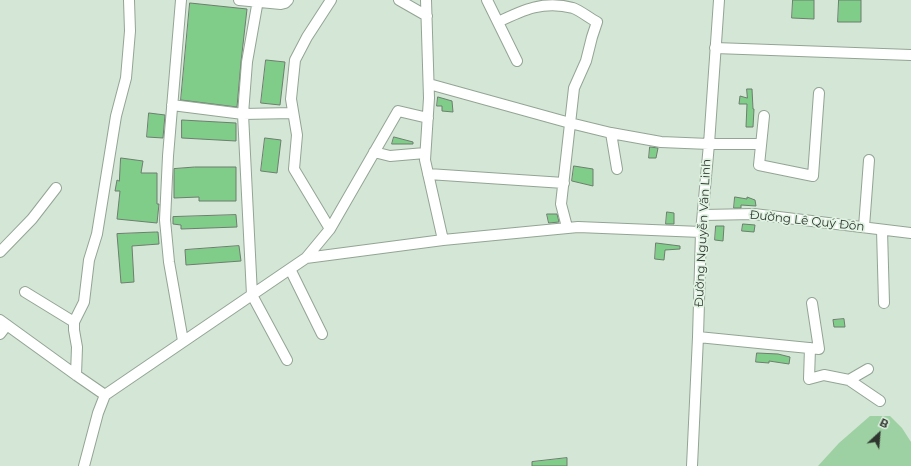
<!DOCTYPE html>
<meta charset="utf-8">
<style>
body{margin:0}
#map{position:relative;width:911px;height:466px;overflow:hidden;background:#d4e6d5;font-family:Montserrat,sans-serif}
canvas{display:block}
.north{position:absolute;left:859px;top:414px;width:40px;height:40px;-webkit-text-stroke:3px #e1f3e2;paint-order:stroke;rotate:26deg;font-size:11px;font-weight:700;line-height:16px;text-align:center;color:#2f3630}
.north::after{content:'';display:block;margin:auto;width:14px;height:18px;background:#2f3630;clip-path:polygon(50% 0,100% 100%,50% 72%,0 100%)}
</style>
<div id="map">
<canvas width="911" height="466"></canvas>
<div class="north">B</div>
</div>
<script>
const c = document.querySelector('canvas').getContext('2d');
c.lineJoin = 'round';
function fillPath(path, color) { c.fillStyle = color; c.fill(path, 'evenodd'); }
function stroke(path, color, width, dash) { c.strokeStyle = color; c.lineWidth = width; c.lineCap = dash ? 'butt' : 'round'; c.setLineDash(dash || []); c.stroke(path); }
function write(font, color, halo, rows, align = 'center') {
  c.font = font + ' Montserrat,sans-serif'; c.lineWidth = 3.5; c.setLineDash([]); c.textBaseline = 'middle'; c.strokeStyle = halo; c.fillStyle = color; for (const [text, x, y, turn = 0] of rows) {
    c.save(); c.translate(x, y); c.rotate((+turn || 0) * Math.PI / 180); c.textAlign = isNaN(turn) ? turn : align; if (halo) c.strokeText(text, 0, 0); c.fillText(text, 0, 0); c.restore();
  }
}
fillPath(new Path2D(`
 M870,416h20l12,12 9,14v24h-93l21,-23z`), '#9dd0a2');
const building = new Path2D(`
 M793,0h21v19l-22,-1z
 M839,0h22v22h-23z
 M190,3l57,6 -6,53 -4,45 -56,-7z
 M266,60l19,2 -5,43 -19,-2z
 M747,89h5l1,20h1l-1,18h-7l1,-23h-8l1,-8 7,2z
 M438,97l14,4 1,11 -11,-1v-5h-5z
 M149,113l16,2 -2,23 -16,-1z
 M182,120l54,3v18l-54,-3z
 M394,137l19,5v2h-21z
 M265,138l16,2 -4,33 -16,-2z
 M650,147l8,1 -2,10h-7z
 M121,158l22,3 -2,12h16v31h2l-2,19 -40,-4 3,-28h-5l2,-11 2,1z
 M574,166l19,3v17l-21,-5z
 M195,167h41v34h-37v-4l-25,1v-29z
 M735,197l12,2v-2l8,3 1,6 -15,-1v3h-7z
 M667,212l7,1v11h-8z
 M547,214h10l2,8 -10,1z
 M236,215l1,12 -56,2v-4l-8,-1v-7z
 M743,224l12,1 -1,7 -12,-1z
 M716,226h8l-1,15 -8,-1z
 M156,232h2l1,12 -27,2 2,36 -13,1 -4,-49z
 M656,243l24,3v3l-15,1 -1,10 -9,-1z
 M239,246l2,15 -55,4 -1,-15z
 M844,319l1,8h-11l-1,-7z
 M757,353l21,1 12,3 -1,7 -20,-3v2l-13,-1z
 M567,458v8h-35v-4z`);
fillPath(building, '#80cd8a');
stroke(building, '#6d7d6e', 1);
const minor = new Path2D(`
 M181,0l-13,156 -3,64 4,42 14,79
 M239,0l42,4 4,-1 3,-3
 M258,0l-11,62 -4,52 9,181 35,65
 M399,0l28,16
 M426,0l3,98 -4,62 18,80
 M487,0l30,61
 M498,22c25,-12 46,-22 75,-14 8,3 16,10 24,14l-5,15 -6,24 -12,27 -13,116 6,23
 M715,48l196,7
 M429,84l141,39 41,10 50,9 48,2h51
 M172,105l71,9 50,-1
 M764,116l-5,49 54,11 6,-83
 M611,133l6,36
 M374,152l16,4 35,-3
 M428,174l136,9
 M703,215l51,-1 157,19
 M864,227l5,-67
 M330,229l-36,-60 3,-34 -6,-36 4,-39 12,-23 24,-37
 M882,230l2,73
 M0,252l32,-33 24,-31
 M306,258l24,-29 68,-118 30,7
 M290,269l32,65
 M25,292l49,30
 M0,320l76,55 29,20
 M0,334l7,-9
 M698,337l121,12 -7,-46
 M810,348l-1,31 15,-4 25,5 31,21
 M76,375l1,-28 -3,-17v-8l10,-20 5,-42 8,-26 19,-118 10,-38 4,-47 -1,-31
 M849,380l19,-11
 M84,466l14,-53 7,-18 201,-137 137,-18 135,-13 123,5
 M692,466l6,-129 3,-105 8,-88 10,-144`);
stroke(minor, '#93a494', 12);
stroke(minor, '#fff', 10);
write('12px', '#2f3630', '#e1f3e2', [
 ["Đường Lê Quý Đôn",807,221,6],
 ["Đường Nguyễn Văn Linh",703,233,-87]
]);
</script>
